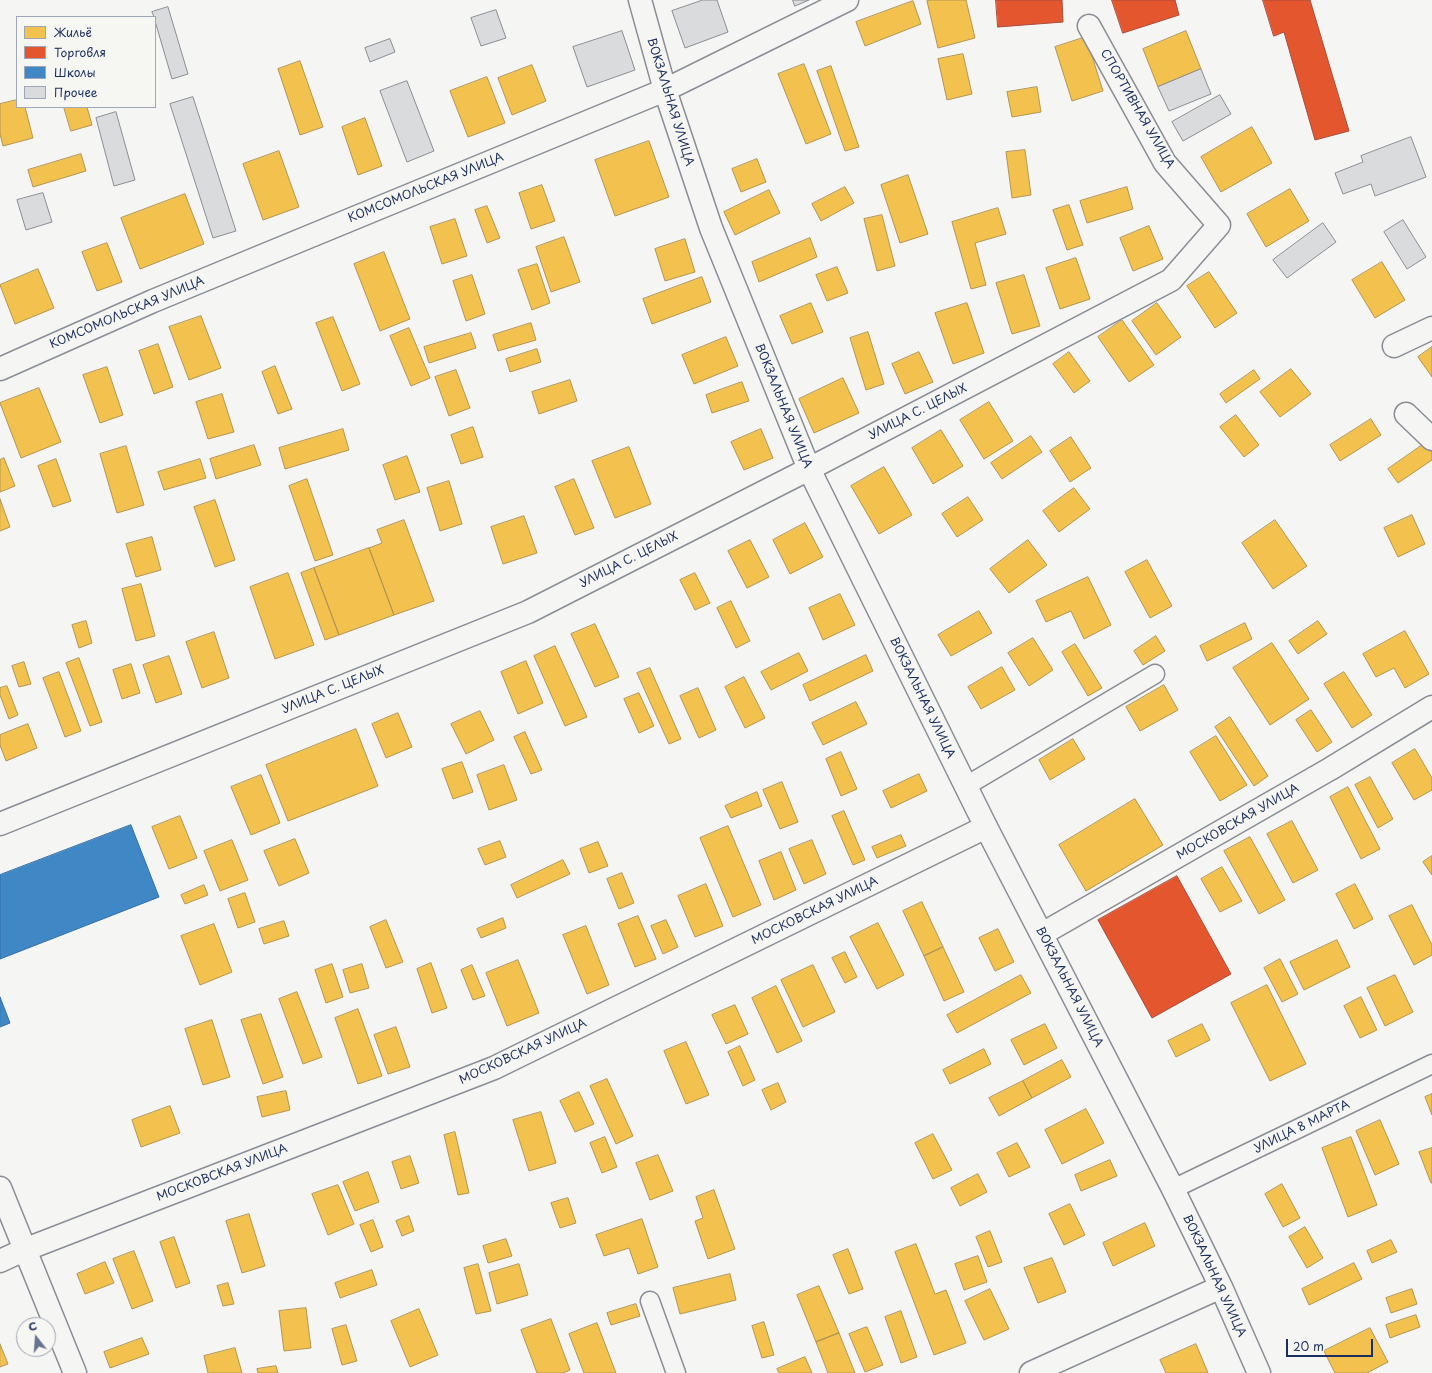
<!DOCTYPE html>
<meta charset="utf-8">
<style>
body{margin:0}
#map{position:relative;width:1432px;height:1373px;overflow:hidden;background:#f5f5f3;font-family:"Playpen Sans",sans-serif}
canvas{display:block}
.legend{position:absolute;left:16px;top:16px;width:140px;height:92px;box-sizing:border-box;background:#f6f6f2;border:1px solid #9ea6b7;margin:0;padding:5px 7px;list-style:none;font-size:12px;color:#1b2f5e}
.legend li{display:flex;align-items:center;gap:8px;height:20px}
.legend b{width:20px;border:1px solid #9ea6b7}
.north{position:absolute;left:16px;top:1317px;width:40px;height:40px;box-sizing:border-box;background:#f6f6f2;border:1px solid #9ea6b7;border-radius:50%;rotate:343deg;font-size:11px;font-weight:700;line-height:16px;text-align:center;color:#1b2f5e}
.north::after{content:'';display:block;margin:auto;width:14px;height:18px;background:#677492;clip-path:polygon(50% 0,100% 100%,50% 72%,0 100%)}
.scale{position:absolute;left:1286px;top:1339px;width:87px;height:18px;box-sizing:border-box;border:2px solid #1b2f5e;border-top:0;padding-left:5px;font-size:12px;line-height:14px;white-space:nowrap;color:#1b2f5e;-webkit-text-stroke:3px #f6f6f2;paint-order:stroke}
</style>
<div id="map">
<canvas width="1432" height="1373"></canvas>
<ul class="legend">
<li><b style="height:11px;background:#f2c14e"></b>Жильё</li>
<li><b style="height:11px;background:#e4572e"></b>Торговля</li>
<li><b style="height:11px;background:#3f88c5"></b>Школы</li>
<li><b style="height:11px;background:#dadbdc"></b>Прочее</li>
</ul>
<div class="north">С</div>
<div class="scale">20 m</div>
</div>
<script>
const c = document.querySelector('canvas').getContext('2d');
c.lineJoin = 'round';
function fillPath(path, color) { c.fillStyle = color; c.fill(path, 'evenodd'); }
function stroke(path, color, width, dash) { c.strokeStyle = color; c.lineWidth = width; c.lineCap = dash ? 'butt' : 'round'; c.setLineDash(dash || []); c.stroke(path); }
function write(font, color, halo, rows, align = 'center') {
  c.font = font + ' "Playpen Sans",sans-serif'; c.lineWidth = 4; c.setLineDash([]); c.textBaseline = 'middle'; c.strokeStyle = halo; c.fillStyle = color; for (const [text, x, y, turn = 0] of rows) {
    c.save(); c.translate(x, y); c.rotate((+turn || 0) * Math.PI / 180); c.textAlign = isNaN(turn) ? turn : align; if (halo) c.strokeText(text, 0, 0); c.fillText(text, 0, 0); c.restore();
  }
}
const homes = new Path2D(`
 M932,0h34l9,38 -37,10 -11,-47z
 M913,1l8,23 -56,22 -9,-24z
 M1186,31l15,38 -43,18 -15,-38z
 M1086,37l17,54 -31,10 -17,-54z
 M963,54l9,40 -25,6 -9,-41z
 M300,61l23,66 -23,8 -22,-66z
 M804,64l27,70 -25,10 -28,-70z
 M532,65l14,36 -34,14 -14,-37z
 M831,66l28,81 -14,4 -28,-80z
 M487,77l18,46 -37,14 -18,-46z
 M1037,87l4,25 -29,5 -5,-25z
 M17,100v7h8l8,31 -30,8 -3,-12v-30z
 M64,107h23l5,18 -21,6z
 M365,118l17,48 -24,9 -16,-48z
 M1252,127l20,36 -51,29 -20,-35z
 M649,141l20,56 -54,19 -20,-56z
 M1025,150l6,45 -19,3 -6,-46z
 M279,151l20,56 -36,13 -20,-56z
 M81,154l5,17 -53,16 -5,-17z
 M757,159l9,23 -25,10 -9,-23z
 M908,175l20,59 -28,9 -19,-58z
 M542,185l13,36 -24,8 -12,-36z
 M845,187l9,16 -33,18 -9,-17z
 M1127,187l6,22 -46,14 -7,-22z
 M1290,189l19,32 -43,26 -19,-33z
 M769,190l11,23 -45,22 -11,-23z
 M185,194l19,50 -64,25 -19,-51z
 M1069,205l14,40 -16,5 -14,-40z
 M487,206l13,32 -13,5 -12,-33z
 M998,208l8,26 -31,9 11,42 -15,4 -19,-67z
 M882,215l13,51 -18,5 -13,-52z
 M455,219l12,37 -25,8 -12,-37z
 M1149,226l14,33 -30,12 -13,-33z
 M564,237l16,45 -29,10 -15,-45z
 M810,238l7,19 -58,25 -7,-20z
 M685,239l10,33 -30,9 -10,-32z
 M107,243l15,39 -25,9 -15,-39z
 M384,252l26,67 -30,12 -26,-67z
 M1076,258l14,41 -30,10 -14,-41z
 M1382,262l23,38 -30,18 -23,-38z
 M537,264l13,39 -18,7 -14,-40z
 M837,267l11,26 -21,8 -11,-26z
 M38,269l16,39 -39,16 -15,-39z
 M1209,272l28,41 -22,15 -28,-42z
 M472,275l13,39 -19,7 -13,-40z
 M1024,275l16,51 -28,8 -16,-51z
 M702,277l9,25 -59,22 -9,-25z
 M811,303l12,29 -31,12 -12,-28z
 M967,303l17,50 -31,11 -18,-51z
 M1157,303l24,34 -25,18 -24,-34z
 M201,316l20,52 -32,12 -20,-53z
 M333,317l27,67 -18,7 -26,-68z
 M1122,320l32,45 -25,17 -31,-45z
 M531,323l5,17 -38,11 -5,-16z
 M409,328l21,50 -19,8 -21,-50z
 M868,332l16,52 -18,6 -16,-52z
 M471,333l5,15 -47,15 -5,-16z
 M726,337l12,29 -44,18 -12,-29z
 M158,344l15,43 -19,7 -15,-43z
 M1432,347v30l-14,-20z
 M537,349l4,13 -31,10 -4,-13z
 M919,352l14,30 -28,12 -13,-30z
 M1069,352l21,29 -16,12 -21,-29z
 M275,366l17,43 -14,5 -16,-42z
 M107,367l16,48 -23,8 -17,-48z
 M1291,369l20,25 -31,23 -20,-25z
 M456,370l14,38 -21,8 -14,-39z
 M1254,370l6,9 -34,24 -6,-9z
 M843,378l16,35 -45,20 -15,-34z
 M570,380l7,21 -38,13 -7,-22z
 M742,382l7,19 -37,12 -6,-18z
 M39,388l22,54 -40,16 -21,-55z
 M222,394l12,38 -26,7 -12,-37z
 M989,402l24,39 -29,18 -24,-39z
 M1236,415l23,30 -15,12 -24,-30z
 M1371,419l10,16 -41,26 -10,-16z
 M473,427l10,30 -22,7 -10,-29z
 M343,429l6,21 -64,19 -6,-21z
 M761,429l12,29 -29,12 -13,-28z
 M941,430l22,36 -30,18 -21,-36z
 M1031,436l11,16 -40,27 -11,-16z
 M1071,437l20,31 -21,14 -20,-31z
 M1428,441l4,5v14l-34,23 -10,-14z
 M254,445l7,20 -45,14 -6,-20z
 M126,446l18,59 -27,8 -17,-59z
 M629,447l22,57 -36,14 -23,-57z
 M407,456l13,36 -25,8 -12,-35z
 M4,458l11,28 -15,6v-32z
 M56,459l15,42 -18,6 -15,-41z
 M200,459l6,19 -42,12 -6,-18z
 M884,467l28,48 -33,19 -28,-48z
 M307,479l26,76 -18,6 -26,-75z
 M574,479l20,49 -19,7 -20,-48z
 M449,481l13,43 -22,7 -13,-43z
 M1074,488l16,21 -31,23 -16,-21z
 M968,497l15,23 -26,17 -15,-23z
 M0,499l10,28 -10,4z
 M215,500l20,60 -20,7 -21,-60z
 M1412,515l13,29 -27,13 -14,-29z
 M524,516l13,37 -34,11 -12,-37z
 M404,520l30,81 -40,14 -25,-67 13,-5 -5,-13z
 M1275,520l32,46 -34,23 -31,-46z
 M805,523l18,34 -33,17 -17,-34z
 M152,537l9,33 -25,7 -10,-33z
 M750,540l19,37 -22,11 -19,-37z
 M1028,540l19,25 -38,28 -19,-24z
 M369,548l25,67 -55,20 -25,-67z
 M1147,560l25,46 -22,12 -25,-46z
 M314,568l25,67 -14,5 -24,-67z
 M288,573l26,72 -39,14 -25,-72z
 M695,573l15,30 -15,7 -15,-30z
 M1088,577l23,48 -27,14 -13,-28 -25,11 -10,-21z
 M141,584l14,52 -19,5 -14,-52z
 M840,594l15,31 -32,15 -14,-32z
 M731,601l19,40 -14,7 -19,-40z
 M979,611l13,22 -41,23 -13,-21z
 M86,621l6,22 -13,5 -7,-23z
 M1318,621l9,13 -29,20 -9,-13z
 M1245,623l7,16 -45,22 -7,-15z
 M595,624l24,53 -24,10 -24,-53z
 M1405,631l24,43 -24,14 -11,-20 -18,9 -13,-23z
 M214,632l15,46 -27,10 -16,-46z
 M1156,636l9,15 -22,14 -9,-14z
 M1033,638l20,32 -24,16 -21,-33z
 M1272,643l37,56 -39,26 -37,-57z
 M1075,644l27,44 -14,8 -26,-44z
 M555,646l32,71 -22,9 -31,-70z
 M799,653l9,18 -37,19 -10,-18z
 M866,655l7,16 -63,30 -7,-16z
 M169,656l13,38 -26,9 -13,-38z
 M79,658l23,64 -12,4 -24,-63z
 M526,661l17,42 -25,11 -17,-42z
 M24,662l7,22 -12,3 -7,-21z
 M131,664l9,29 -18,6 -9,-29z
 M1002,667l13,23 -34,19 -13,-22z
 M650,668l31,71 -12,5 -32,-71z
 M59,672l22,59 -16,6 -22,-59z
 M1344,672l28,43 -20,13 -28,-44z
 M744,677l21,41 -20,10 -20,-41z
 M1164,685l14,25 -38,21 -14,-24z
 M7,686l11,29 -9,4 -9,-24v-7z
 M698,688l18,42 -17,8 -19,-42z
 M639,693l15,33 -15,7 -15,-34z
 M856,702l11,22 -44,21 -11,-22z
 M1311,710l21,32 -15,10 -21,-32z
 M480,711l14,29 -28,14 -15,-30z
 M398,713l14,34 -26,11 -14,-34z
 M1230,717l38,59 -14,10 -39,-59z
 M28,724l9,24 -31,13 -6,-16v-10z
 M356,729l22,57 -90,35 -22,-56z
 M525,732l17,38 -11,4 -17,-37z
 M1216,736l31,49 -27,16 -30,-49z
 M1073,739l12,20 -35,21 -11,-20z
 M1415,749l17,29v12l-18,10 -22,-37z
 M841,752l16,37 -16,7 -15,-37z
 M462,762l11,30 -20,7 -11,-30z
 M504,765l13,35 -28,10 -12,-35z
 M919,774l8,17 -36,17 -8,-17z
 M261,775l19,48 -29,12 -20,-48z
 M1370,777l23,42 -15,9 -23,-43z
 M782,782l16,40 -18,7 -17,-39z
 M1348,787l32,62 -19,10 -31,-62z
 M757,792l5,14 -31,12 -6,-12z
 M1135,799l28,46 -77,46 -27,-46z
 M844,811l21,49 -12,5 -21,-49z
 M180,816l17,42 -28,11 -17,-42z
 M1292,821l26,49 -25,13 -26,-49z
 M728,826l33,79 -28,12 -33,-79z
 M901,835l5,11 -29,12 -5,-11z
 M1250,837l35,63 -26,14 -35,-63z
 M295,839l14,34 -30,13 -15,-35z
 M232,840l16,40 -28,11 -16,-40z
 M812,840l14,34 -22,10 -15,-35z
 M500,841l6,16 -21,8 -7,-16z
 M598,842l10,24 -19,7 -9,-24z
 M781,852l15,38 -22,10 -15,-39z
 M1432,856v19l-9,-13z
 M563,860l7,14 -53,24 -6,-13z
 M1222,867l20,34 -22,11 -19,-33z
 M622,873l12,30 -15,6 -12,-30z
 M706,884l17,42 -28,11 -17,-41z
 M1355,884l18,35 -19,10 -18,-35z
 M204,885l4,10 -23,9 -4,-9z
 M245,893l10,29 -17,6 -10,-29z
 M922,902l21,45 -19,9 -21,-45z
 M1412,905l20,40v10l-18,10 -25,-49z
 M638,916l18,43 -21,8 -17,-43z
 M503,918l3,10 -25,10 -4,-9z
 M386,920l17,42 -17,6 -16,-41z
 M666,920l12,27 -15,7 -12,-28z
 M284,921l5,15 -25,8 -5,-15z
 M878,923l26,52 -27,14 -27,-52z
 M214,924l18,48 -32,13 -19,-49z
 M586,926l23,59 -22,9 -24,-59z
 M998,929l16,33 -19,9 -16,-33z
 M1337,940l13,27 -46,23 -14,-28z
 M943,947l21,45 -20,9 -20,-45z
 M845,952l12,25 -12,6 -13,-25z
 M1280,959l18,35 -16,8 -18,-34z
 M518,960l21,53 -32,13 -21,-53z
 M431,963l16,45 -15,5 -15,-44z
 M332,964l11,33 -17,6 -11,-33z
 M362,964l7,24 -19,5 -7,-23z
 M472,965l13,31 -12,4 -12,-30z
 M813,965l22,47 -32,15 -22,-47z
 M1021,975l10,18 -74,40 -10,-18z
 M1395,975l18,37 -28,14 -18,-38z
 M1267,985l39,79 -36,17 -39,-78z
 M776,986l26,55 -25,12 -25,-55z
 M297,992l25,65 -19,7 -24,-65z
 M1361,997l16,33 -17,8 -16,-32z
 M735,1005l13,29 -22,10 -14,-29z
 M358,1009l24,67 -24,8 -23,-66z
 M261,1014l22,63 -20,7 -22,-64z
 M212,1020l18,57 -27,8 -18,-56z
 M1045,1024l12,24 -33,17 -13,-25z
 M1202,1024l8,16 -34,17 -8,-16z
 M396,1027l14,40 -22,7 -14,-39z
 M686,1042l23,53 -23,9 -22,-53z
 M740,1046l15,34 -12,6 -15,-34z
 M984,1049l7,15 -41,20 -7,-14z
 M1062,1060l9,17 -39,21 -9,-17z
 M607,1079l26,57 -17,8 -26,-58z
 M1023,1081l9,17 -33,18 -10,-18z
 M778,1083l8,19 -15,8 -9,-20z
 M286,1091l4,19 -28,7 -5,-20z
 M579,1092l15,32 -19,8 -15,-31z
 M1432,1094v21l-7,-18z
 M170,1106l10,27 -39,14 -9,-27z
 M1086,1109l18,34 -42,21 -17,-34z
 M541,1112l15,51 -27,8 -16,-51z
 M1380,1120l19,44 -24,11 -19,-44z
 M455,1132l14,61 -11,2 -14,-60z
 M933,1134l19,36 -19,9 -18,-36z
 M605,1137l12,30 -15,6 -12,-30z
 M1351,1137l26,68 -29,12 -26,-69z
 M1017,1143l13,24 -21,10 -12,-24z
 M1432,1148v35h-1l-12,-31z
 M658,1155l15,36 -23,9 -14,-37z
 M410,1156l9,27 -18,6 -9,-27z
 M1110,1160l7,16 -36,15 -6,-16z
 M368,1172l11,30 -24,9 -12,-29z
 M978,1174l9,18 -27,14 -9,-18z
 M1282,1184l18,34 -17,9 -18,-33z
 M338,1185l16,39 -26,11 -16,-41z
 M714,1190l21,59 -27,10 -13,-38 8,-3 -7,-21z
 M568,1198l8,25 -16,5 -9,-25z
 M1070,1204l15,31 -21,10 -15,-31z
 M249,1214l16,52 -23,7 -16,-52z
 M409,1216l5,15 -12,5 -6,-15z
 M642,1219l16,48 -20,7 -9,-26 -25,8 -8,-21z
 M373,1220l10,27 -12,5 -11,-27z
 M1145,1223l10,23 -42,20 -10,-23z
 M1305,1227l18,31 -16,10 -18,-31z
 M990,1231l12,31 -14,5 -12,-30z
 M174,1237l16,46 -14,5 -16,-46z
 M506,1239l6,17 -24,7 -5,-17z
 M1391,1240l6,12 -25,11 -5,-12z
 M916,1244l19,50 11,-4 20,53 -32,12 -39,-103z
 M848,1249l15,40 -14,5 -16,-39z
 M134,1251l19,50 -21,8 -19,-50z
 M978,1256l9,26 -23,8 -9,-26z
 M1052,1258l14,34 -28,11 -14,-35z
 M105,1262l9,21 -29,11 -8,-20z
 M1354,1263l8,16 -53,26 -7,-16z
 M478,1264l13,47 -15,3 -12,-46z
 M519,1264l9,31 -31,9 -8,-31z
 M372,1270l5,15 -37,13 -5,-15z
 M730,1274l6,26 -56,14 -7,-26z
 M228,1283l6,21 -11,2 -6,-20z
 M819,1286l20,47 -23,9 -19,-47z
 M990,1289l19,40 -25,11 -19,-39z
 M1412,1289l5,15 -26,9 -5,-15z
 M636,1304l4,12 -29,9 -4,-12z
 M306,1308l5,40 -27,3 -5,-40z
 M419,1309l19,46 -28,12 -19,-46z
 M901,1311l16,46 -16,6 -16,-46z
 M1416,1315l4,12 -30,11 -4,-13z
 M551,1319l19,51 -7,3h-26l-16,-43z
 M764,1322l10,33 -12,3 -10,-32z
 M597,1323l19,50h-32l-15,-39z
 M346,1325l11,36 -15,4 -10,-36z
 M867,1327l16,38 -18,7 -16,-38z
 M1370,1328l18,34 -21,11h-32l-11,-22z
 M839,1333l16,40h-27l-12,-31z
 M142,1338l7,16 -39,14 -6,-16z
 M0,1344l8,20 -8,3z
 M1196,1344l12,29h-42l-6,-13z
 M235,1348l7,25h-34l-4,-17z
 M805,1357l7,16h-33l-2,-4z
 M276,1366l2,7h-20l-1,-4z`);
fillPath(homes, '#f2c14e');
stroke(homes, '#b29553', 1);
const shops = new Path2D(`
 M996,0h66l1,22 -65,5z
 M1112,0h63l4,15 -56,18z
 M1263,0h47l39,131 -34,9 -31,-108 -10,4z
 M1177,876l54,98 -79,44 -54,-98z`);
fillPath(shops, '#e4572e');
stroke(shops, '#a84b3c', 1);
const schools = new Path2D(`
 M131,825l28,72 -159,62v-84z
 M0,997l10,26 -10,4z`);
fillPath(schools, '#3f88c5');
stroke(schools, '#346da6', 1);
const building = new Path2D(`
 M703,0h14l11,32 -43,16 -13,-37z
 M793,0h16l-14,6z
 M168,7l20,67 -16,5 -17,-58v-4h-1l-2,-5z
 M496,10l10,28 -25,8 -10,-28z
 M622,31l13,39 -48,17 -14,-40z
 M390,39l5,13 -25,10 -5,-14z
 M1201,69l10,25 -42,17 -11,-24z
 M407,81l27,70 -27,11 -27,-71z
 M1220,95l11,19 -48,27 -11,-19z
 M193,97l43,134 -23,7 -43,-134z
 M116,112l19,68 -21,6 -18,-68z
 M1411,137l15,40 -51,19 -4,-12 -28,10 -8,-21 28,-11 -2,-6z
 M43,193l9,29 -26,8 -9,-30z
 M1403,220l23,37 -19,12 -23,-37z
 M1323,223l13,19 -49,36 -14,-18z`);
fillPath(building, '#dadbdc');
stroke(building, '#898d95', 1);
const service = new Path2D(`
 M966,786l189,-112
 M1173,1189l259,-125
 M650,1301l26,72`);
const minor = new Path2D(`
 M1394,346l38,-18
 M1406,414l26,25
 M0,824l528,-212 281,-143 362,-189 48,-55 -54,-62 -76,-137
 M1042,934l288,-165 102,-62
 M0,1261l24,-11 470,-182 492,-241`);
const tertiary = new Path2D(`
 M640,0l25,90
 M0,1188l75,185`);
const secondary = new Path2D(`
 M665,90l46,138 98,241 177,358 187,362 48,98 38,86
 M0,369l153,-68 512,-211 182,-90
 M1031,1373l190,-86`);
stroke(service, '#898d95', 21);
stroke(minor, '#898d95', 25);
stroke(tertiary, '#898d95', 25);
stroke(secondary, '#898d95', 25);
stroke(service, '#f5f5f3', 18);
stroke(minor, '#f5f5f3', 22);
stroke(tertiary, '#f5f5f3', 22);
stroke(secondary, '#f5f5f3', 22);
write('12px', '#1b2f5e', '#f6f6f2', [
 ["ВОКЗАЛЬНАЯ УЛИЦА",670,102,73],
 ["СПОРТИВНАЯ УЛИЦА",1137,109,60],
 ["КОМСОМОЛЬСКАЯ УЛИЦА",426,188,-22],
 ["КОМСОМОЛЬСКАЯ УЛИЦА",127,313,-23],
 ["ВОКЗАЛЬНАЯ УЛИЦА",783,406,68],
 ["УЛИЦА С. ЦЕЛЫХ",918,412,-27],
 ["УЛИЦА С. ЦЕЛЫХ",629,560,-27],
 ["УЛИЦА С. ЦЕЛЫХ",333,690,-22],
 ["ВОКЗАЛЬНАЯ УЛИЦА",922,698,64],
 ["МОСКОВСКАЯ УЛИЦА",1238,822,-30],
 ["МОСКОВСКАЯ УЛИЦА",815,911,-26],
 ["ВОКЗАЛЬНАЯ УЛИЦА",1069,987,63],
 ["МОСКОВСКАЯ УЛИЦА",523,1052,-25],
 ["УЛИЦА 8 МАРТА",1302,1127,-26],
 ["МОСКОВСКАЯ УЛИЦА",222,1173,-21],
 ["ВОКЗАЛЬНАЯ УЛИЦА",1214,1276,65]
]);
</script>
